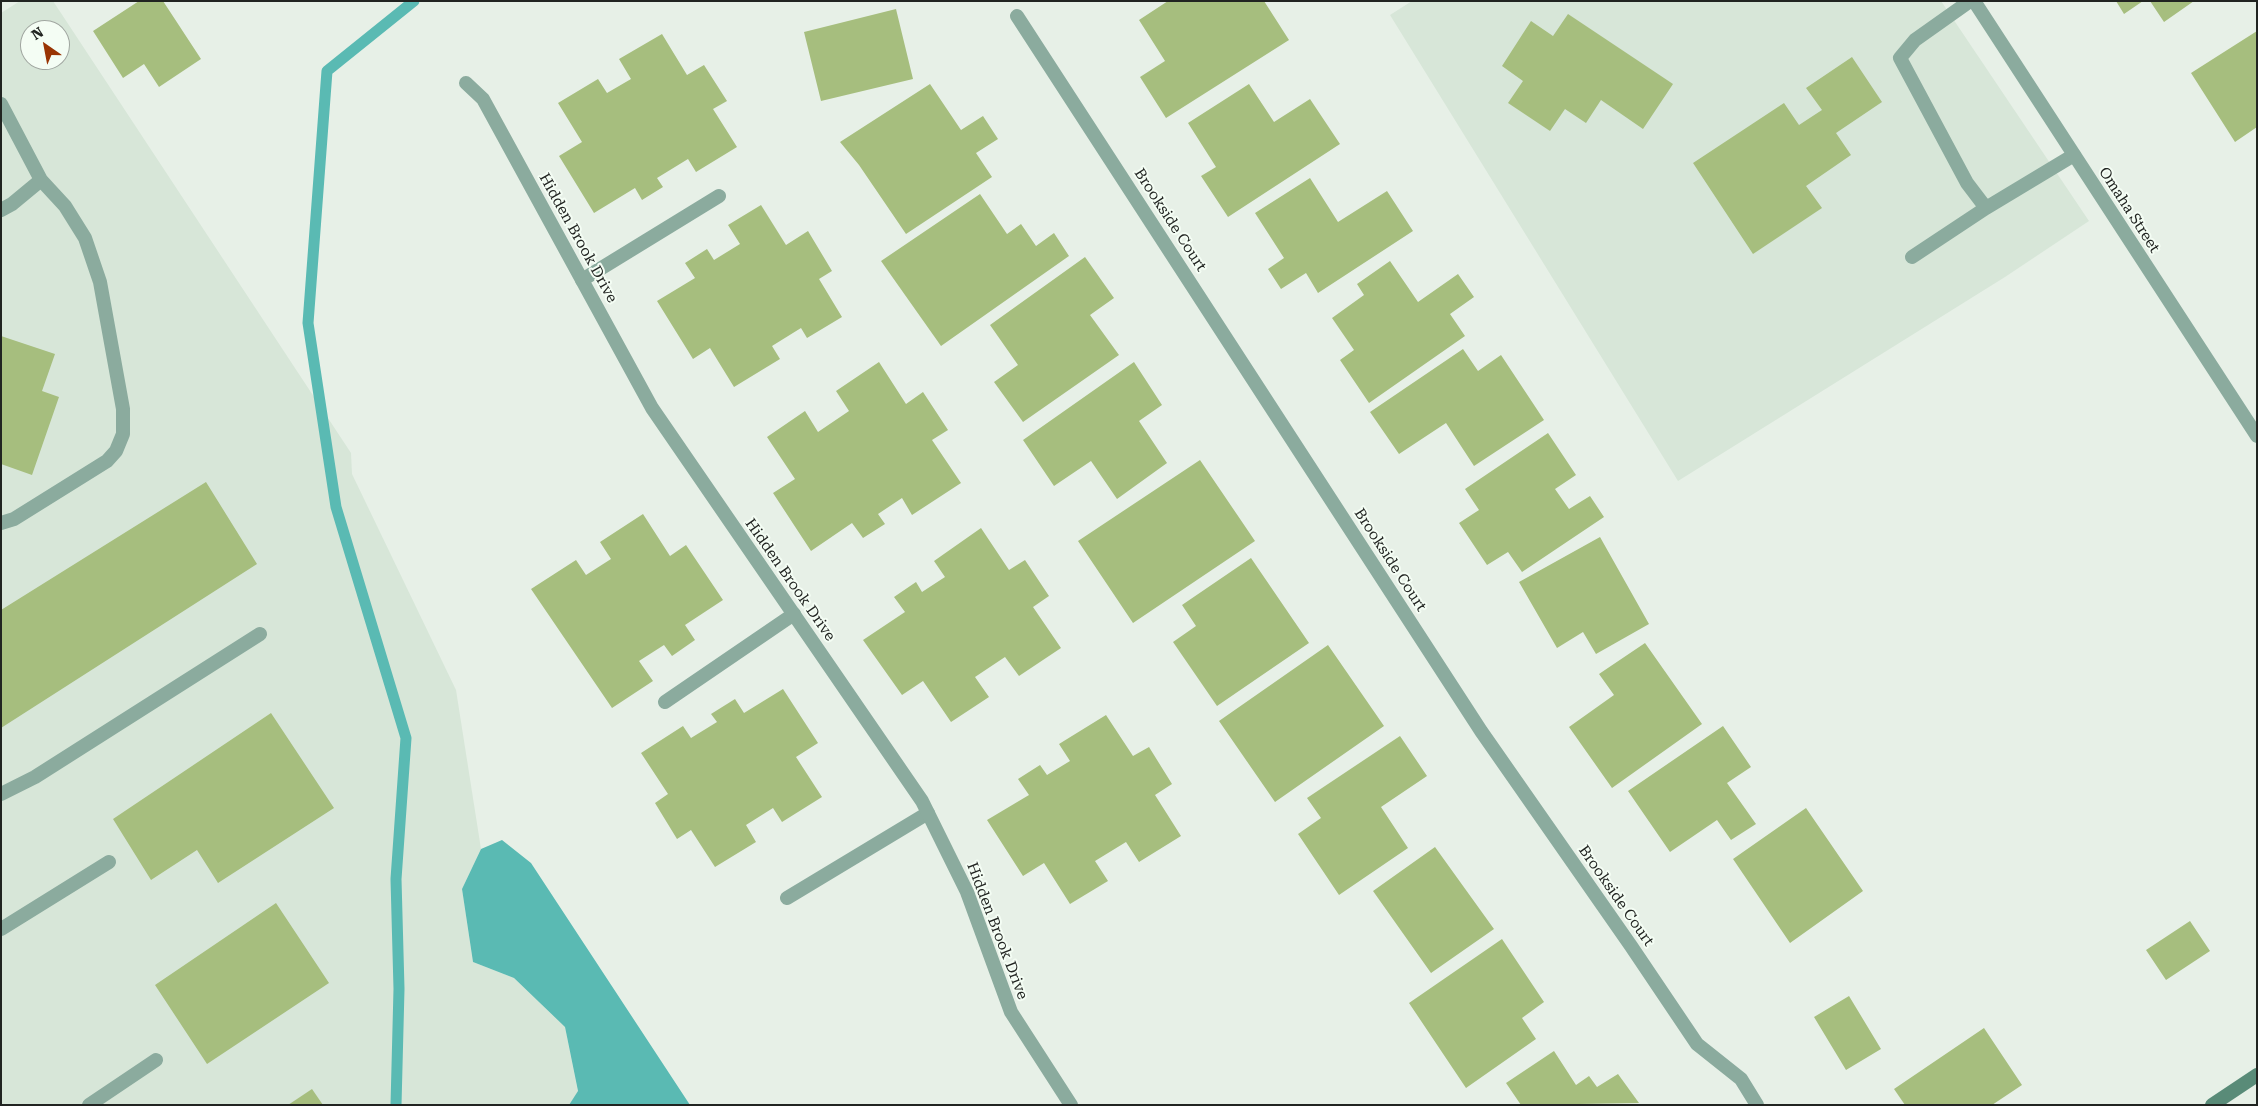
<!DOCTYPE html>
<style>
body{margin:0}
#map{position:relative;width:2258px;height:1106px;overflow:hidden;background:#e7f0e7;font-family:"Roboto Serif",serif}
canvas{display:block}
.frame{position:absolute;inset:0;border:2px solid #212421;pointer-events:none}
.north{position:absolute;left:20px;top:20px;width:50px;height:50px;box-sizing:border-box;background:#f4fdf4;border:1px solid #a0a6a0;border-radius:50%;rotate:327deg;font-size:14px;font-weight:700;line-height:20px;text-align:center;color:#212421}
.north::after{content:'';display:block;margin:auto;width:18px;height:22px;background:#993403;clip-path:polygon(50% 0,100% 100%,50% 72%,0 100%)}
</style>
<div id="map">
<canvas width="2258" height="1106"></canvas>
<div class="frame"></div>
<div class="north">N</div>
</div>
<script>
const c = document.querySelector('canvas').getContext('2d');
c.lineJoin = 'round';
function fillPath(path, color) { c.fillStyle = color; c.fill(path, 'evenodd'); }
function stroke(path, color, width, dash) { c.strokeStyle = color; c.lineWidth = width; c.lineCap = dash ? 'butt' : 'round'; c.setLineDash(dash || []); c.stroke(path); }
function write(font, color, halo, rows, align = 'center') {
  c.font = font + ' "Roboto Serif",serif'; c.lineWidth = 4; c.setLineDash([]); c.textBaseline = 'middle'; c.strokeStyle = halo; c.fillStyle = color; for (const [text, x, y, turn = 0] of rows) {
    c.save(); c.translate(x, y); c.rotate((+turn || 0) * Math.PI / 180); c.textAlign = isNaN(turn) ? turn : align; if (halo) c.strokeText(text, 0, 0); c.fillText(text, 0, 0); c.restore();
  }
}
fillPath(new Path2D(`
 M20,1h33l298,452 1,21 104,216 25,159 -19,40 11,73 41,16 51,49 13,65 -9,13h-568v-1092zM30,30h30v30h-30z
 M1412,1h529l148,220 -84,56 -327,204 -288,-466z`), '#d7e6d8');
fillPath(new Path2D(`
 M502,840l29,23 159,242h-121l9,-14 -13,-64 -51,-49 -41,-16 -11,-73 19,-40z`), '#5abab3');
stroke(new Path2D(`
 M396,1105l3,-116 -3,-110 10,-141 -70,-231 -28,-184 19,-252 87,-70`), '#5abab3', 11);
fillPath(new Path2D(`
 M139,1h24l38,58 -42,28 -15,-23 -21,14 -30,-47z
 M1168,1h96l25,39 -123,78 -26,-41 25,-16 -26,-41z
 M2116,1h27l-19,13z
 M2150,1h44l-30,21z
 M896,9l17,70 -92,22 -17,-69z
 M1568,14l105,70 -30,45 -42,-29 -15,23 -21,-14 -15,22 -42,-28 15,-22 -21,-15 29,-45 22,15z
 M2257,31v96l-22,15 -44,-69z
 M662,34l25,41 17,-10 23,36 -14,8 24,38 -41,25 -8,-13 -31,19 6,9 -21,13 -7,-12 -41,25 -35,-57 23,-14 -24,-39 40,-24 9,14 24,-14 -12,-20z
 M1852,57l30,45 -46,31 15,22 -45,31 16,22 -69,46 -60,-91 91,-60 15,22 23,-15 -16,-22z
 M930,84l31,46 22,-14 15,23 -22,14 16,24 -86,57 -47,-69 -19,-23z
 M1249,84l25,38 36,-23 30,45 -112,73 -27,-41 15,-9 -28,-44z
 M1310,178l28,44 49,-31 26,40 -95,62 -12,-20 -25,16 -13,-20 16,-11 -29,-45z
 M980,194l27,40 14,-10 15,22 18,-13 15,23 -128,90 -60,-85z
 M761,205l25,40 22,-14 24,40 -13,8 23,38 -35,21 -6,-10 -29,18 8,13 -46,28 -24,-39 -17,11 -36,-58 38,-23 -10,-15 22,-14 7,11 26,-16 -12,-19z
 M1085,257l29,41 -24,17 29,40 -96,67 -29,-40 24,-17 -28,-40z
 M1390,261l28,41 40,-28 16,23 -24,17 15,22 -96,67 -29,-43 14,-10 -22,-32 32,-23 -7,-11z
 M1,336l54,18 -13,37 17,6 -27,78 -31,-11z
 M1463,349l15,22 23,-16 43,65 -70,46 -28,-43 -47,31 -29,-42z
 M879,362l27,42 17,-12 25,38 -16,10 29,43 -49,32 -10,-17 -24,16 7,10 -22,14 -11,-15 -41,28 -38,-58 22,-14 -28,-42 38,-26 13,21 31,-21 -13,-20z
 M1134,362l28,43 -23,16 28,42 -50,36 -26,-38 -37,25 -31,-46z
 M1548,433l28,42 -21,14 14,20 21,-13 14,21 -82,55 -14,-20 -21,13 -28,-42 20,-13 -14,-21z
 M1200,460l55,81 -122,82 -55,-82z
 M206,482l51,82 -256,164v-118z
 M643,514l27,42 16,-11 37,55 -38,25 10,15 -23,16 -8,-11 -25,16 14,20 -41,27 -81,-119 45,-29 10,15 25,-16 -11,-17z
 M981,528l28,42 16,-10 24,36 -16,11 28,41 -42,28 -14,-19 -30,20 14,20 -38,25 -28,-41 -21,14 -39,-55 42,-28 -11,-15 22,-15 6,10 23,-15 -11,-16z
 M1600,537l49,87 -53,30 -13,-22 -26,16 -38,-66z
 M1251,558l58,85 -92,63 -44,-64 23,-16 -14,-21z
 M1645,643l57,81 -90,64 -43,-61 45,-32 -15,-21z
 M1328,645l56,81 -109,76 -56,-81z
 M783,689l35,54 -22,14 26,40 -40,25 -9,-14 -27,17 10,17 -41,25 -24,-37 -14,9 -22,-36 13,-9 -27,-41 42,-27 8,12 26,-16 -6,-8 24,-15 9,14z
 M271,713l63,95 -116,75 -21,-33 -46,30 -38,-61z
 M1106,715l27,41 16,-9 23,37 -17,11 26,41 -42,26 -13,-20 -31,19 13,20 -38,23 -26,-41 -21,13 -36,-56 42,-25 -11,-16 22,-14 7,10 23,-14 -11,-17z
 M1723,726l28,41 -24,16 29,41 -25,16 -14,-20 -47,32 -42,-61z
 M1400,736l27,40 -46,31 27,41 -69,47 -41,-61 23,-16 -14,-20z
 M1806,808l57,83 -73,52 -57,-84z
 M1435,847l59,82 -63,44 -58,-82z
 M276,903l53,80 -122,81 -52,-79z
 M2190,921l20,30 -44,29 -20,-30z
 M1502,939l42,63 -22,16 14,21 -70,49 -57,-85z
 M1849,996l32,53 -35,21 -32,-53z
 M1984,1028l38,57 -30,20h-87l-11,-16z
 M1554,1051l22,34 13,-9 8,11 21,-13 21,29 -118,2 -15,-22z
 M312,1089l11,16h-35z`), '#a6be7e');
stroke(new Path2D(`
 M1970,1l-55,39 -15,18 67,125 19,25
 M1,104l40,76 24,26 20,32 15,44 23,127v25l-7,17 -9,10 -93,58 -13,4
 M1,210l11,-6 29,-24
 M1912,257l74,-49 88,-53
 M582,280l137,-84
 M665,702l129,-88
 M1,794l34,-17 225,-143
 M787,898l141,-85
 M1,929l108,-67
 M89,1105l67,-45`), '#8bab9e', 14);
stroke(new Path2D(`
 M1017,16l464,715 150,215 66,98 44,35 16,26
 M466,83l17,16 169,309 270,393 45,91 44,120 60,93`), '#8bab9e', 14);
stroke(new Path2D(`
 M1974,1l283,435`), '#8bab9e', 14);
stroke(new Path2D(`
 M2212,1105l45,-30`), '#598b78', 14);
write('15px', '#212421', '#f4fdf4', [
 ["Omaha Street",2129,210,57],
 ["Brookside Court",1170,220,57],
 ["Hidden Brook Drive",578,238,61],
 ["Brookside Court",1390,560,57],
 ["Hidden Brook Drive",790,580,55],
 ["Brookside Court",1616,896,55],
 ["Hidden Brook Drive",997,931,69]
]);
</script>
